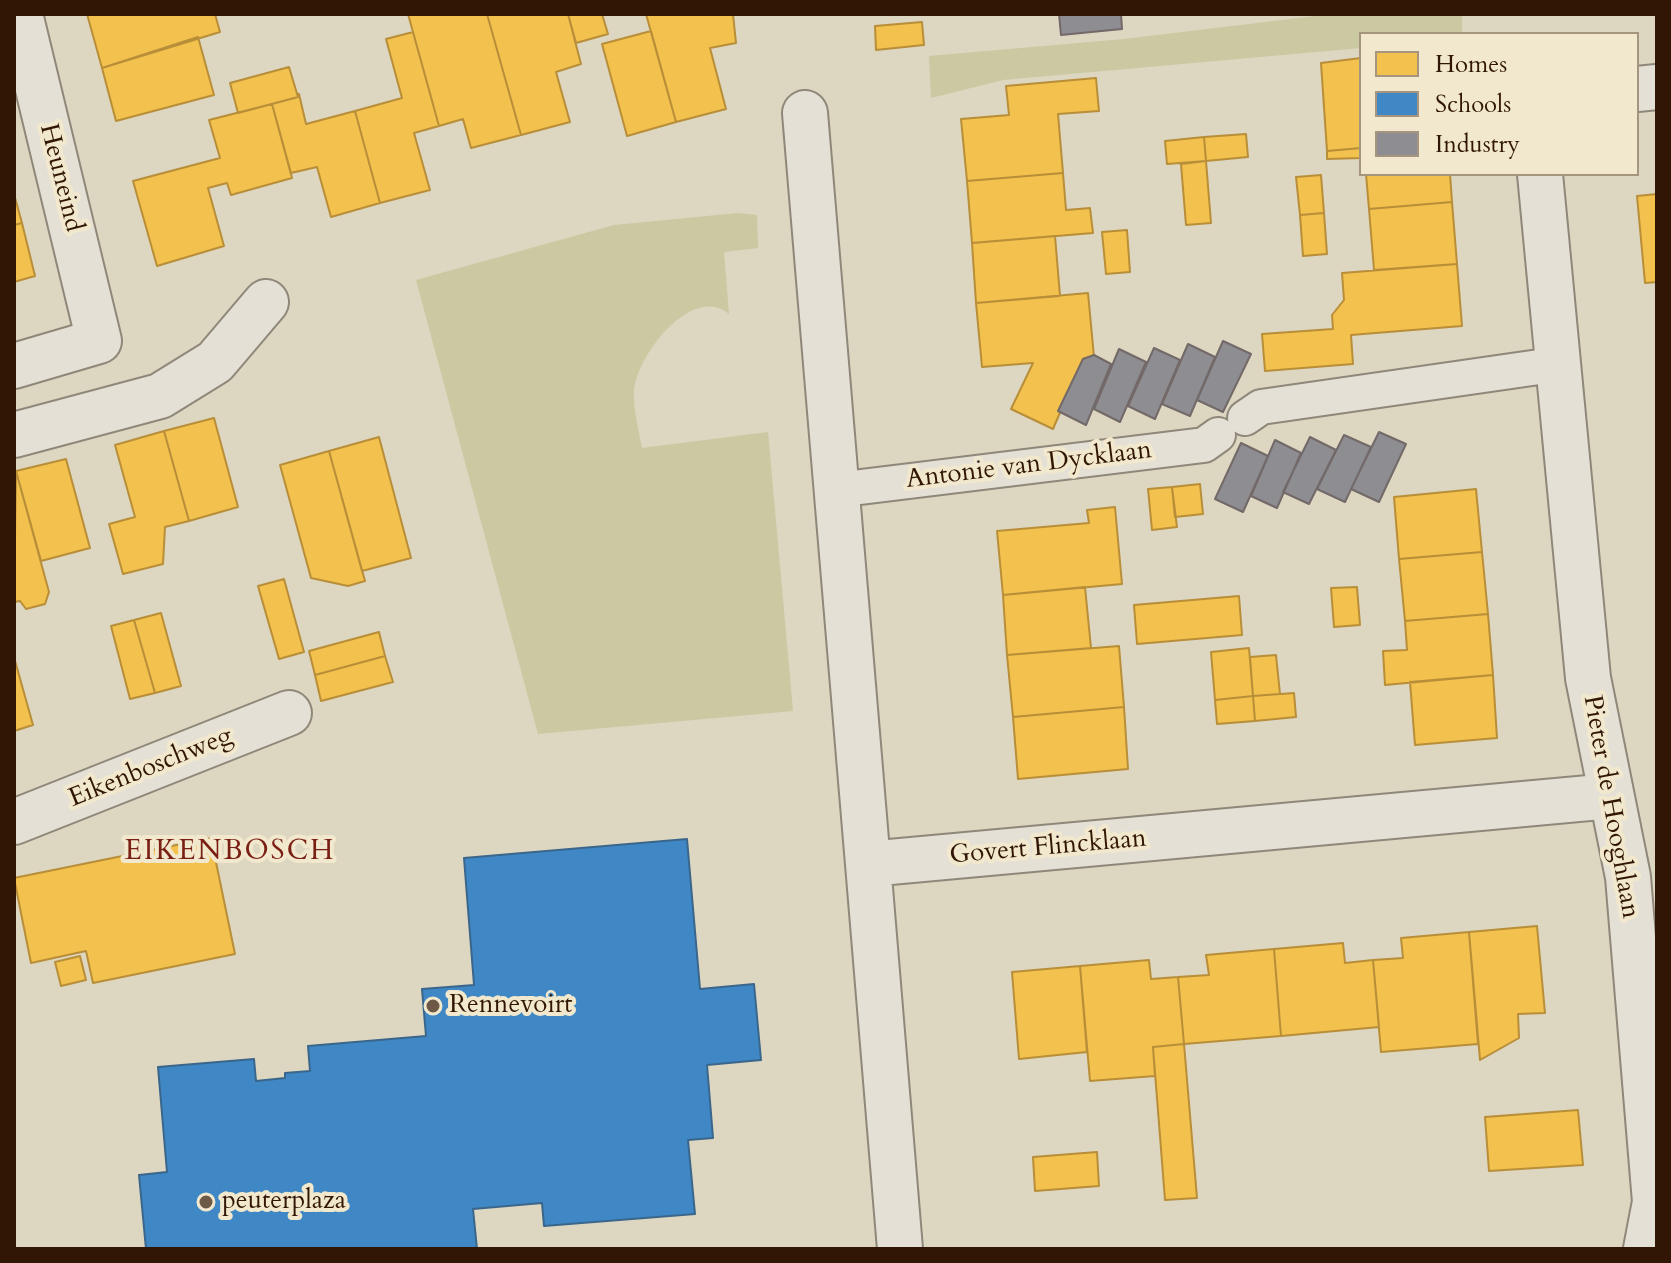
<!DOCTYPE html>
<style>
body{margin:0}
#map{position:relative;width:1671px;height:1263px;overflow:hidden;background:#ddd6c0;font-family:Cardo,serif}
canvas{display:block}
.frame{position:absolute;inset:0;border:16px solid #321605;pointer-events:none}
.legend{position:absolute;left:1359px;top:32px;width:280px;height:144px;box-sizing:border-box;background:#f1e8ce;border:2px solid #a5947e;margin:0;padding:10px 14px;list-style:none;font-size:24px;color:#321605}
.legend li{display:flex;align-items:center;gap:16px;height:40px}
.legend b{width:40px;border:2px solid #a5947e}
</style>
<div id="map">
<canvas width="1671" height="1263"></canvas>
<div class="frame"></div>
<ul class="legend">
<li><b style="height:22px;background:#f2c14e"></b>Homes</li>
<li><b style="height:22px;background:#3f88c5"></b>Schools</li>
<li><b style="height:22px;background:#8d8d92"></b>Industry</li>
</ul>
</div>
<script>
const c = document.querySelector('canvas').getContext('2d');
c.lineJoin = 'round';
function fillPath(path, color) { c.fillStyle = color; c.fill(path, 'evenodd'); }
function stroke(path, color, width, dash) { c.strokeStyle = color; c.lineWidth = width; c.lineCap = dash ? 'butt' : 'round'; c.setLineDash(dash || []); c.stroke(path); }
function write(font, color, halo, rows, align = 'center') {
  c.font = font + ' Cardo,serif'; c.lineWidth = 8; c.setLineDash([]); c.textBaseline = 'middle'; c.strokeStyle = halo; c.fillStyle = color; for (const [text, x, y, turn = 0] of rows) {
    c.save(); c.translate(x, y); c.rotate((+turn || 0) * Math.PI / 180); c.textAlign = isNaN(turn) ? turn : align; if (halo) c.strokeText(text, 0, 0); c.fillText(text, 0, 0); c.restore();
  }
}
fillPath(new Path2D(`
 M1332,14h130v20h-101v14l-358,32 -72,18 -2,-42 195,-17z
 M738,213l19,2 1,33 -34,4 5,62c-37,-31 -93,42 -95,78 -1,17 5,39 8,56l126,-16 25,279 -255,23 -122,-454 198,-55z`), '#cac9a2');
const homes = new Path2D(`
 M87,14h128l5,18 -118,36z
 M408,14h79l34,121 -50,13 -8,-29 -24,7z
 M487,14h81l13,50 -25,8 14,50 -49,13z
 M568,14h34l6,20 -32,9z
 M646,14h87l3,29 -26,5 16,61 -50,13z
 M922,22l2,23 -48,5 -1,-24z
 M651,31l25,91 -49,14 -25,-92z
 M413,32l26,94 -25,7 16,57 -50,13 -25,-92 47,-13 -16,-59z
 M198,37l16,58 -98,26 -14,-53z
 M1361,58v90l-34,3 -6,-88z
 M289,67l9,30 -60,16 -8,-30z
 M1096,78l3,33 -41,3 5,59 -96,8 -6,-62 48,-4 -3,-29z
 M297,94h2l7,30 49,-13 25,92 -49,14 -14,-50 -26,6 -19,-69 26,-7z
 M272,104l20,74 -61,17 -4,-12 -19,5 16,58 -67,20 -24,-85 87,-23 -11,-38z
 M1246,134l2,23 -42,4 -2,-24z
 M1204,137l2,24 -39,3 -2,-23z
 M1361,148v10l-34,1v-8z
 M1206,161l5,62 -25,2 -5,-61z
 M1063,173l3,37 24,-2 3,25 -121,10 -5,-62z
 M1366,174h84l2,28 -83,7z
 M1321,175l3,38 -24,2 -4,-38z
 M14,194l8,29 -8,2z
 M1657,194v88l-12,1 -8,-87z
 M1452,202l5,62 -83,6 -5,-61z
 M1324,213l3,41 -24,2 -3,-41z
 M22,223l13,53 -21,6v-57z
 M1127,230l3,42 -24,2 -4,-42z
 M1055,236l5,60 -84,7 -4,-60z
 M1457,264l5,62 -111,9 2,29 -88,7 -3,-37 71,-5 -1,-14 12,-15 -2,-27z
 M1088,293l6,64 -11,2 -30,70 -42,-20 22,-46 -51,4 -6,-64z
 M214,418l24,89 -49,14 -25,-90z
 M164,431l25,90 -24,6 -2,37 -40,10 -14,-50 26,-7 -20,-72z
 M379,437l32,121 -49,13 -33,-120z
 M329,451l36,130 -17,5 -37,-8 -31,-113z
 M66,459l24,89 -49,13 -25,-90z
 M16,471l33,121 -4,12 -19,5 -6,-8 -6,1z
 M1200,484l3,30 -28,3 -3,-30z
 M1172,487l5,40 -25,3 -4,-41z
 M1476,489l6,63 -83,7 -5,-62z
 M1115,507l7,77 -119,11 -6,-64 92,-8 -2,-13z
 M1482,552l6,62 -83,7 -6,-62z
 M284,579l20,73 -25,7 -21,-73z
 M1085,587l6,61 -84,7 -4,-60z
 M1357,587l3,38 -26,2 -3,-39z
 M1239,596l3,39 -105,9 -3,-39z
 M161,613l20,73 -26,7 -21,-73z
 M1488,614l5,61 -108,10 -2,-34 24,-1 -2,-29z
 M134,620l21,73 -25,6 -19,-73z
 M379,632l6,24 -70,19 -6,-24z
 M1119,646l5,61 -111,10 -6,-62z
 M1249,648l4,48 -38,4 -4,-48z
 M1276,655l4,39 -27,2 -3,-39z
 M385,656l8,26 -72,19 -6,-26z
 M14,657l19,68 -19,6z
 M1493,675l4,63 -82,7 -5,-63z
 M1294,693l2,24 -41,4 -2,-25z
 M1253,696l2,25 -38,3 -2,-24z
 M1124,707l4,62 -110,10 -5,-62z
 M211,838l24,116 -142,29 -7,-32 -55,12 -17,-85z
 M1537,926l8,87 -27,1 1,24 -39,22 -11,-128z
 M1469,932l9,112 -97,8 -8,-92 30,-2 -2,-20z
 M1343,943l2,20 28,-3 6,67 -98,9 -7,-87z
 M1274,949l7,87 -97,8 -6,-67 31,-2 -3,-20z
 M80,956l6,24 -25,6 -6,-24z
 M1149,960l2,19 27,-2 6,67 -31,3 2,29 -65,5 -10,-115z
 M1080,966l7,86 -68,7 -7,-87z
 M1184,1044l13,154 -32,2 -12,-153z
 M1578,1110l5,55 -94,6 -4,-54z
 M1097,1152l2,34 -64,5 -2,-34z`);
fillPath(homes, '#f2c14e');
stroke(homes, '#b88e38', 2);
const schools = new Path2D(`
 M687,839l13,150 54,-5 7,76 -54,5 6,73 -25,2 7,74 -151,12 -2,-23 -69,6 4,40h-331l-7,-74 28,-3 -9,-105 96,-8 2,22 29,-3v-5l25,-2 -2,-25 118,-10 -4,-47 52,-4 -10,-127z`);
fillPath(schools, '#3f88c5');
stroke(schools, '#3b668b', 2);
const industry = new Path2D(`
 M1059,14h62l1,15 -61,6z
 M1223,341l28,13 -28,58 -26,-12z
 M1188,344l27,13 -25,59 -28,-12z
 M1154,348l26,12 -25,59 -27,-13z
 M1119,349l27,13 -26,60 -26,-13z
 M1094,355l17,9 -25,61 -28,-14 25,-52z
 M1379,432l27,12 -27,58 -28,-13z
 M1344,435l27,12 -26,55 -28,-13z
 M1310,437l26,13 -27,54 -26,-12z
 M1275,440l26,13 -24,55 -26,-12z
 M1241,443l27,13 -25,56 -28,-13z`);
fillPath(industry, '#8d8d92');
stroke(industry, '#726968', 2);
const service = new Path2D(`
 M1245,418l16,-11 299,-43
 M836,490l368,-45 14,-10`);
const minor = new Path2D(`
 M1637,89l20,-2
 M805,113l63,751
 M1540,174l48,504 40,199 27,325 -9,47
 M14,366l85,-25 -79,-327
 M14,435l146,-39 55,-34 51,-60
 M14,822l275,-109
 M900,1249l-32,-385 743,-68`);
stroke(service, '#8f887a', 38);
stroke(minor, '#8f887a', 48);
stroke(service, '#e5e0d5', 34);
stroke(minor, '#e5e0d5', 44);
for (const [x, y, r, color] of [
 [433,1006,8,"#6e5946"],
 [206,1202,8,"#6e5946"]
]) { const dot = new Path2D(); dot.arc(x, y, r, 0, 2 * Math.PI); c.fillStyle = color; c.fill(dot); stroke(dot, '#f1e8ce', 3); }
write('26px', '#321605', '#f1e8ce', [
 ["Heuneind",60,178,76],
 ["Antonie van Dycklaan",1029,466,-7],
 ["Eikenboschweg",151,768,-22],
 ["Pieter de Hooghlaan",1610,807,80],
 ["Govert Flincklaan",1048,848,-5]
]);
write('26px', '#321605', '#f1e8ce', [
 ["Rennevoirt",449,1006],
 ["peuterplaza",222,1202]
], 'left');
c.letterSpacing = '2px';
write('28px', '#7a1f14', '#f1e8ce', [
 ["EIKENBOSCH",230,853]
]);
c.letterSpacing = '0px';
</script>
